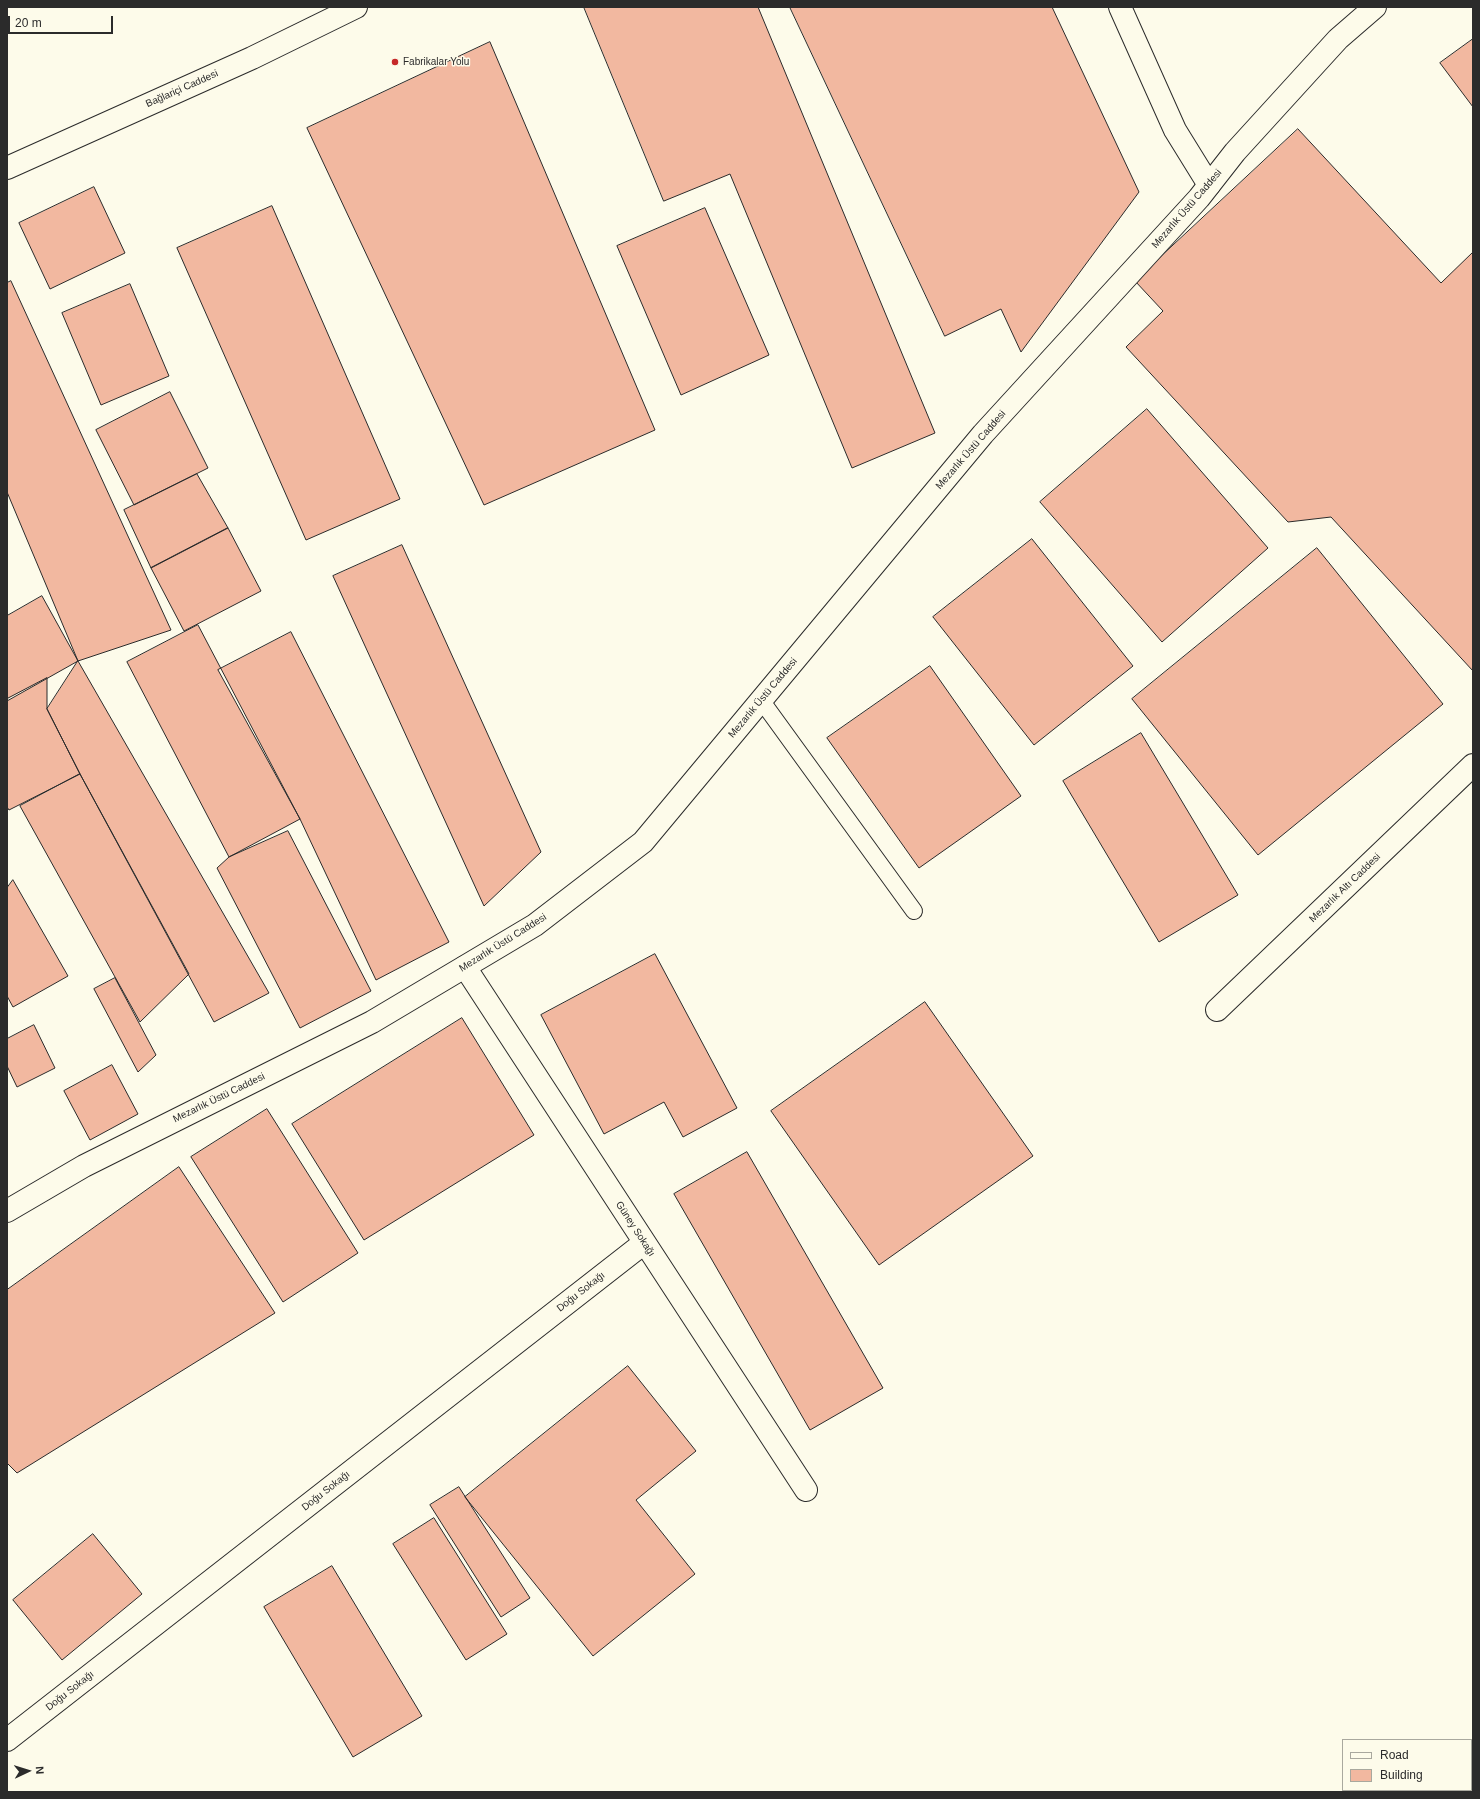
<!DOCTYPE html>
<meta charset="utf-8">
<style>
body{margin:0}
#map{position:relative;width:1480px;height:1799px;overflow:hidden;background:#fdfbea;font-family:Helvetica,sans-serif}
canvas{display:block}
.frame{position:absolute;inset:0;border:8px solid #2b2b2b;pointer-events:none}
.legend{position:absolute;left:1342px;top:1739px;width:130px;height:52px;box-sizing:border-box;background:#fdfbea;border:1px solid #a9a89e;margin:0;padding:5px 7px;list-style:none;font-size:12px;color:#2b2b2b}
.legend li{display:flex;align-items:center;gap:8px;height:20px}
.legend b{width:20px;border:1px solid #a9a89e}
.north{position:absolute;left:8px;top:1751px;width:40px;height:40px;-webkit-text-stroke:3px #fdfbea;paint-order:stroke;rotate:86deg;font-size:11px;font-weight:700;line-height:16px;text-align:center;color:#2b2b2b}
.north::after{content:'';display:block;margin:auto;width:14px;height:18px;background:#2b2b2b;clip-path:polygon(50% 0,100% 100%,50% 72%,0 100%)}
.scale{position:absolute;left:8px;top:16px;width:105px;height:18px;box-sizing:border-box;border:2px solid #2b2b2b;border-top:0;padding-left:5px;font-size:12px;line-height:14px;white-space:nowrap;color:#2b2b2b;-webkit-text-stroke:3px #fdfbea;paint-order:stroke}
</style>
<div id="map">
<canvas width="1480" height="1799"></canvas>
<div class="frame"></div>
<ul class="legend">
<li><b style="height:5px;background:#fdfbea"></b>Road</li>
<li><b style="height:11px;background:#f2b8a0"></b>Building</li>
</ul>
<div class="north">N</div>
<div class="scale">20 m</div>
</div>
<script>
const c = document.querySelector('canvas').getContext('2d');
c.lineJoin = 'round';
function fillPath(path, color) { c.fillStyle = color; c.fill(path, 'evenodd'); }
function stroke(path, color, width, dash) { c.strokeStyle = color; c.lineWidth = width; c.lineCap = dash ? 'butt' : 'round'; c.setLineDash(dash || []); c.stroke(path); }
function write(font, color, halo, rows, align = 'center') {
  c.font = font + ' Helvetica,sans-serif'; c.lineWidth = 3; c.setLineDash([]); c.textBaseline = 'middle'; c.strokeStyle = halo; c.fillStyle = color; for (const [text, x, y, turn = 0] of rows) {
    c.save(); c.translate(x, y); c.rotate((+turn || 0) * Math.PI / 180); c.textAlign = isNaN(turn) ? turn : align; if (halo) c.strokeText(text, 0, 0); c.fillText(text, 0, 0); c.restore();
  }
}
const building = new Path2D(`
 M584,7h174l177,426 -83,35 -122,-294 -66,27z
 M790,7h262l87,185 -118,160 -20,-43 -56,27z
 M1473,39v68l-33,-44z
 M490,42l165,388 -171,75 -177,-377z
 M1298,129l143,154 32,-31v419l-142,-154 -43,5 -162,-175 37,-36 -28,-30z
 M94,187l31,66 -75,36 -31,-66z
 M272,206l128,293 -94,41 -129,-292z
 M705,208l64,147 -88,40 -64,-149z
 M11,281l160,349 -93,31 -71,-169v-209z
 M130,284l39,92 -68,29 -39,-92z
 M170,392l38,76 -74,37 -38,-75z
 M1147,409l121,139 -106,94 -122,-140z
 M197,474l31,54 -77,40 -27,-58z
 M228,528l33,63 -77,40 -33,-63z
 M1032,539l101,127 -99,79 -101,-128z
 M402,545l139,307 -57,54 -151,-330z
 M1317,548l126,156 -185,151 -126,-156z
 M42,596l36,65 -71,40v-85z
 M198,625l102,194 -71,38 -102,-195z
 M291,632l158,310 -73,38 -76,-161 -82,-149z
 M78,661l191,332 -55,29 -134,-248 -33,-65z
 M930,666l91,130 -102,72 -92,-130z
 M47,678v31l33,65 -71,36 -2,-3v-108z
 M1141,733l97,162 -79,47 -96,-161z
 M80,774l109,200 -49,48 -120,-216z
 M288,831l83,160 -71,37 -83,-160 12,-11z
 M13,880l55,96 -55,31 -6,-11v-108z
 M655,954l82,154 -54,29 -19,-35 -60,32 -63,-119z
 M115,978l41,77 -18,17 -44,-83z
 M925,1002l108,154 -154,109 -108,-154z
 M462,1018l72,117 -170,105 -72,-116z
 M34,1025l21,43 -38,19 -10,-21v-27z
 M112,1065l26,49 -48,26 -26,-49z
 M267,1109l91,144 -75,49 -92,-145z
 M747,1152l136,236 -73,42 -136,-236z
 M179,1167l96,146 -258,160 -10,-10v-173z
 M628,1366l68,85 -60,49 59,74 -102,82 -128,-159z
 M459,1487l71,111 -29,19 -71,-112z
 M434,1518l73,116 -41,26 -73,-116z
 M93,1534l49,60 -80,66 -49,-60z
 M332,1566l90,150 -69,41 -89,-150z`);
fillPath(building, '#f2b8a0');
stroke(building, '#2b2b2b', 1);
const service = new Path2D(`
 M761,700l153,211`);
const minor = new Path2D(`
 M1120,7l55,123 34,55
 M465,967l341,523
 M1217,1010l256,-245
 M7,1740l637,-497`);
const tertiary = new Path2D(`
 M7,1211l77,-45 288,-144 163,-97 108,-83 340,-408 216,-236 36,-46 103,-113 37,-32`);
const secondary = new Path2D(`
 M7,168l245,-110 104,-51`);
stroke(service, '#2b2b2b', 18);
stroke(minor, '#2b2b2b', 24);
stroke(tertiary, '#2b2b2b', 24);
stroke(secondary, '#2b2b2b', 24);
stroke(service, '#fdfbea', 16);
stroke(minor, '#fdfbea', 22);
stroke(tertiary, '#fdfbea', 22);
stroke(secondary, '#fdfbea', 22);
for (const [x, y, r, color] of [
 [395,62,4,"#c62828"]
]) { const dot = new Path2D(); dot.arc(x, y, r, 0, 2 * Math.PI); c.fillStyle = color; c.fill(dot); stroke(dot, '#fdfbea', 1.5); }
write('10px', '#2b2b2b', '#fdfbea', [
 ["Fabrikalar Yolu",403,62]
], 'left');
write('10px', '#2b2b2b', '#fdfbea', [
 ["Bağlariçi Caddesi",182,89,-24],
 ["Mezarlık Üstü Caddesi",1187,209,-49],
 ["Mezarlık Üstü Caddesi",971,450,-49],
 ["Mezarlık Üstü Caddesi",763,698,-50],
 ["Mezarlık Altı Caddesi",1345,888,-44],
 ["Mezarlık Üstü Caddesi",503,943,-32],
 ["Mezarlık Üstü Caddesi",219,1098,-26],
 ["Güney Sokağı",635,1229,57],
 ["Doğu Sokağı",581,1292,-38],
 ["Doğu Sokağı",326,1491,-38],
 ["Doğu Sokağı",70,1691,-38]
]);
</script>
